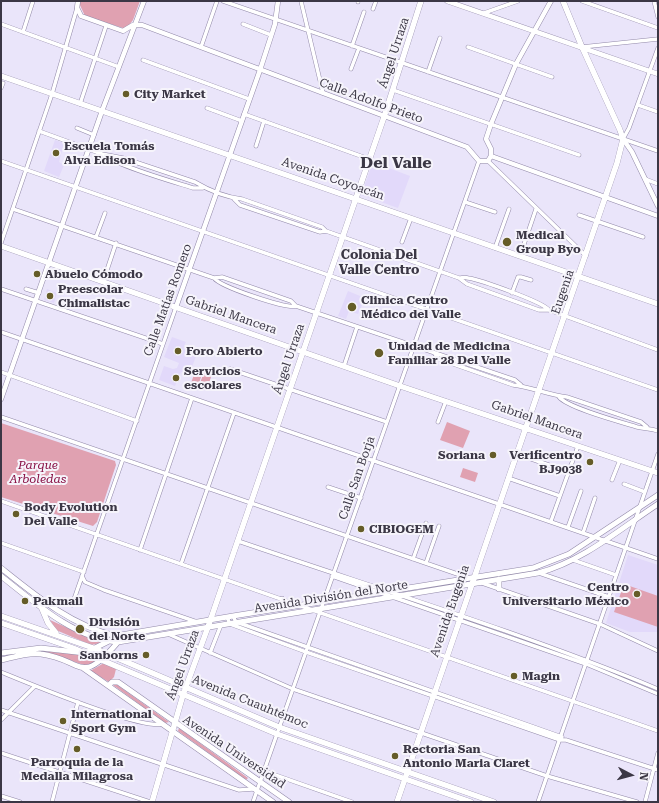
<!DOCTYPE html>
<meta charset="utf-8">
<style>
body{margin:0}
#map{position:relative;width:659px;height:803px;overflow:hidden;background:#eae5fa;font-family:"Roboto Serif",serif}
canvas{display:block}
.frame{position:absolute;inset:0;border:2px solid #3b3745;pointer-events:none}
.north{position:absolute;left:611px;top:755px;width:40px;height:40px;-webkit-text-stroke:3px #f6f4fb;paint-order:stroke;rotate:96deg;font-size:11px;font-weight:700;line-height:16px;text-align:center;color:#3b3745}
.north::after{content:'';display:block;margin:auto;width:14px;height:18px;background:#3b3745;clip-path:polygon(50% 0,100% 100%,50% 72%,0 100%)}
</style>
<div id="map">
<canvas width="659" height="803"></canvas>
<div class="frame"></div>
<div class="north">N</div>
</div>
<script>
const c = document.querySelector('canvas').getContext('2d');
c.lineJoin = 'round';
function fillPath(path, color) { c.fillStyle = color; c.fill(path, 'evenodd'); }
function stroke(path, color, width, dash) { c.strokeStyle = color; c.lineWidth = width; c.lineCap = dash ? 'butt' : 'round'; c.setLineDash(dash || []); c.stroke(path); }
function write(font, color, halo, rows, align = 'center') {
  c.font = font + ' "Roboto Serif",serif'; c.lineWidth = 4; c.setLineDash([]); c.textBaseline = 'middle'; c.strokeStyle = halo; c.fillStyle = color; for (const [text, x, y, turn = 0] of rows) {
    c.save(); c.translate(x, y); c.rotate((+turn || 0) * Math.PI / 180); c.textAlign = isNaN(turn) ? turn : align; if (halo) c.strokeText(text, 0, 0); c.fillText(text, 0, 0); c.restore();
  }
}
fillPath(new Path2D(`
 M55,140l9,3 -5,19 5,3 -5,12 -15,-6z
 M373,162l37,14 -12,32 -37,-13z
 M47,289l10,4 -3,10 -10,-3z
 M348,291l17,7 -7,16 -9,-3 -3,8 -8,-3z
 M172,337l14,5 -2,4 14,5 -9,24 -8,-3 -6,14 -16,-6 5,-14 9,3 4,-1 2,-5 -15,-6z
 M628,555l30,10v67h-28l-24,-9z`), '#e2d9fa');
fillPath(new Path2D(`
 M80,1h60l-7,19 -7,9 -41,-13 -6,-13z
 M196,369l7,2 -5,15 -7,-3z
 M204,372l8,2 -5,15 -8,-3z
 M447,422l23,9 -7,17 -23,-8z
 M1,423l114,38 1,4 -19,57 -4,4 -92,-29z
 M463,468l15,5 -3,9 -15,-5z
 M624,584l34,12v31l-44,-15z
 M50,620l51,23 -10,2 -35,-15z
 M42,651l44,4 11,5 -5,4 -8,1z
 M104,663l12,6 -2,8 -5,5 -19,-11z
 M116,684l53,38 -4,1 -52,-38z
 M179,728l69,50 -2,2 -68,-49z`), '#e0a1b1');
const minor = new Path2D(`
 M223,1l435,150
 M301,1l22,92
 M582,1l76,27
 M654,1l4,16
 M358,2v-1
 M373,9l3,-8
 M484,13l34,-12
 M1,24l118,43
 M243,24l28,11
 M23,32l10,-31
 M352,46l12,-34
 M201,47l16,-46
 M468,47l84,30
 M582,47l76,-8
 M143,60l106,39
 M351,69l8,-21
 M428,72l12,-34
 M1,88l2,-5
 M393,90l186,65
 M80,104l26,-78
 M638,105l20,7
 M207,108l35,13
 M244,114l125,45
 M77,128l17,7
 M39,131l63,23c12,11 72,28 91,34h10
 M623,139l6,-11 29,-80
 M256,146l8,-25
 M102,154l21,4 72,24c15,9 30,15 47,17l80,28 4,4 133,47 8,6 72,26h10l109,40
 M1,161l657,229
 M488,161l98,95
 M645,179l13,5
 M234,199l6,6 80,27 6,-1
 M465,202l30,10
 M13,209l201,69c7,9 72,31 82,28
 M579,215l64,22
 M96,237l9,-24
 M402,242l9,-24
 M1,243l51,-149 25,-86
 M495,248l14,-39
 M520,256l16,-47
 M214,278l8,-1 69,24 5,5 219,74 6,5
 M459,278c3,0 6,-1 9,0 13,2 75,24 81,32
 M103,282l13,-39
 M1,289l162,55
 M26,289l13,4
 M512,293l6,-16h3l10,3
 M1,332l657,227
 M435,354l4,5 74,26c18,2 36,10 54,12l74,25 6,5
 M344,366l13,-39
 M230,369l157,53
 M1,372l136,49
 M559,397c9,11 62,25 78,30 7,2 13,1 21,4
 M1,417l468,161
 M438,422l8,-21
 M517,454l52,18
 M508,478l52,18
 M612,480l8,-20
 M624,484l21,8
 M328,487l33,11
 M1,501l657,230
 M551,521l27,-75
 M568,527l13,-36
 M583,533l12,-35
 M238,541c140,48 283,91 420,148
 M1,543l83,29
 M140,550l52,-152
 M413,559l13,-36
 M573,560l43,15
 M426,563l13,-37
 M181,564l53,-151
 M539,573l70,24
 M82,576l3,6 19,8 93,32
 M332,576l254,88 72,30
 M482,583l118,41 58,27
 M72,605l104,-298
 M233,616l3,6 6,2 320,113
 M227,617l3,7 76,28 254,88h6l92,30
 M168,634l125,55 254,87 90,26
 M210,653l11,-28
 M1,672c27,11 139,58 161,52
 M1,710l238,80 14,-1
 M1,720l34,-34
 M1,753l149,49
 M264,771l88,31
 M1,796l19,6
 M52,802l26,-100
 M253,802l226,-641
 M538,802l120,-348
 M645,802l13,-49`);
const tertiary = new Path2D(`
 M78,1l-1,7 4,8 42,15 10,-6h9l325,122 12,14h9l3,-5
 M447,1l211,73
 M623,139l9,13 26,54
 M491,156l167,60
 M491,156v-7l-5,-10 5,-15 25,-60 35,-63
 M176,307l84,-237 15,-46 3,-23
 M1,399l101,-288 42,-110`);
const secondary = new Path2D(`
 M1,568c35,28 71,58 115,68
 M1,576c33,26 74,63 117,66l420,-69c45,-12 82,-44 120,-69
 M499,579v10
 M282,608l2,-4 -2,-5
 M1,653l40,-5 44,5 36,-18 112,-19 300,-48 36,-14 89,-59
 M1,660c13,-3 27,-8 40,-6 42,5 38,34 77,-12
 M83,668l190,134
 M109,685l3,-3h6l171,120`);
const primary = new Path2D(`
 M1,76l657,228
 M1,246l399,140 258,87
 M37,597l11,26 8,10
 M1,616l95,33 183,78 215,75
 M1,623l72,25 204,86 194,68
 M152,802l31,-107 25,-68 176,-510 37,-116
 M397,802c72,-214 148,-425 220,-639l6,-24 -3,-9 -38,-83 -19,-46`);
stroke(minor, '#9289a9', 4.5);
stroke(tertiary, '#9289a9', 5.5);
stroke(secondary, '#9289a9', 6);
stroke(primary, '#9289a9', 6);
stroke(minor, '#fff', 3.5);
stroke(tertiary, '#fff', 4.5);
stroke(secondary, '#fff', 5);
stroke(primary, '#fff', 5.5);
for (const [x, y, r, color] of [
 [126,94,4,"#655c28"],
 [56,153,4,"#655c28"],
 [507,242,5,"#655c28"],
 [37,274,4,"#655c28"],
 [50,296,4,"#655c28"],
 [352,307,5,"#655c28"],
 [178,351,4,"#655c28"],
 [379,353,5,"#655c28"],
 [176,378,4,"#655c28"],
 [493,455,4,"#655c28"],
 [590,462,4,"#655c28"],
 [16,514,4,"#655c28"],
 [361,529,4,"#655c28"],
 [637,594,4,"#655c28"],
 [25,601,4,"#655c28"],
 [80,629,5,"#655c28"],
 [146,655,4,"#655c28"],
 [514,676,4,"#655c28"],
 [63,721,4,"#655c28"],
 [77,749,4,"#655c28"],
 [395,756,4,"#655c28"]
]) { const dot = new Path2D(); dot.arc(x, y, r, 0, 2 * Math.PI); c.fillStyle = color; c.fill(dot); stroke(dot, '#f6f4fb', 1.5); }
write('12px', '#3b3745', '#f6f4fb', [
 ["Ángel Urraza",394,53,-72],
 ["Calle Adolfo Prieto",371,101,20],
 ["Avenida Coyoacán",333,179,19],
 ["Eugenia",563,292,-71],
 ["Calle Matías Romero",168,300,-70],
 ["Gabriel Mancera",231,315,19],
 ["Ángel Urraza",289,359,-71],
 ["Gabriel Mancera",537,420,19],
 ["Calle San Borja",357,478,-71],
 ["Avenida División del Norte",331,597,-9],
 ["Avenida Eugenia",450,611,-71],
 ["Ángel Urraza",183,665,-70],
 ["Avenida Cuauhtémoc",250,702,22],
 ["Avenida Universidad",234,752,34]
]);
write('bold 12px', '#3b3745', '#f6f4fb', [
 ["City Market",134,94],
 ["Escuela Tomás",64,146],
 ["Alva Edison",64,160],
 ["Medical",516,235],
 ["Group Byo",516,249],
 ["Abuelo Cómodo",45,274],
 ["Preescolar",58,289],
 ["Chimalistac",58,303],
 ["Clinica Centro",361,300],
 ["Médico del Valle",361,314],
 ["Unidad de Medicina",388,346],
 ["Familiar 28 Del Valle",388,360],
 ["Foro Abierto",186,351],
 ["Servicios",184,371],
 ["escolares",184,385],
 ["Soriana",485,455,"right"],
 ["Verificentro",582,455,"right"],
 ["BJ9038",582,469,"right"],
 ["Body Evolution",24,507],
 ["Del Valle",24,521],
 ["CIBIOGEM",369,529],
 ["Centro",629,587,"right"],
 ["Universitario México",629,601,"right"],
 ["Pakmail",33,601],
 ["División",89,622],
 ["del Norte",89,636],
 ["Sanborns",138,655,"right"],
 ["Magin",522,676],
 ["International",71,714],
 ["Sport Gym",71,728],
 ["Rectoria San",403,749],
 ["Antonio Maria Claret",403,763],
 ["Parroquia de la",77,762,"center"],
 ["Medalla Milagrosa",77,776,"center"]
], 'left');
write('italic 12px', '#881044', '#f6f4fb', [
 ["Parque",38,465],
 ["Arboledas",38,479]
]);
write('bold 13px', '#3b3745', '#f6f4fb', [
 ["Colonia Del",379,255],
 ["Valle Centro",379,270]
]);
write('bold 16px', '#3b3745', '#f6f4fb', [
 ["Del Valle",396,163]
]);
</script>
